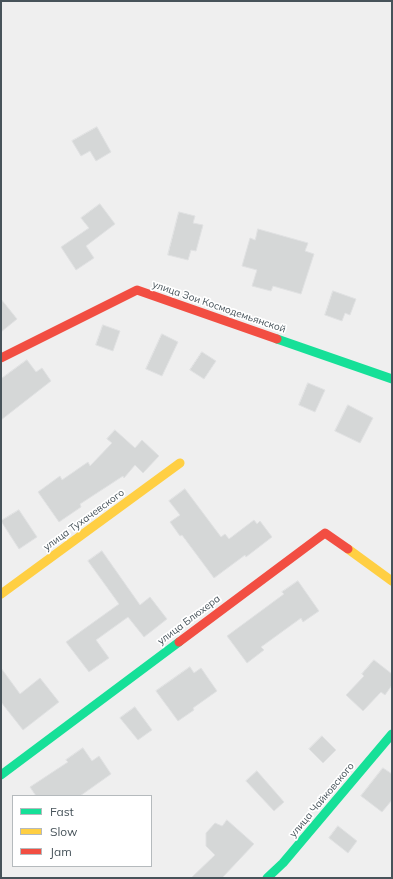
<!DOCTYPE html>
<meta charset="utf-8">
<style>
body{margin:0}
#map{position:relative;width:393px;height:879px;overflow:hidden;background:#efefef;font-family:Mulish,sans-serif}
canvas{display:block}
.frame{position:absolute;inset:0;border:2px solid #47535a;pointer-events:none}
.legend{position:absolute;left:12px;top:795px;width:140px;height:72px;box-sizing:border-box;background:#fff;border:1px solid #b5babd;margin:0;padding:5px 7px;list-style:none;font-size:12px;color:#47535a}
.legend li{display:flex;align-items:center;gap:8px;height:20px}
.legend b{width:20px;border:1px solid #b5babd}
</style>
<div id="map">
<canvas width="393" height="879"></canvas>
<div class="frame"></div>
<ul class="legend">
<li><b style="height:5px;background:#16e098"></b>Fast</li>
<li><b style="height:5px;background:#ffcf43"></b>Slow</li>
<li><b style="height:5px;background:#f24e42"></b>Jam</li>
</ul>
</div>
<script>
const c = document.querySelector('canvas').getContext('2d');
c.lineJoin = 'round';
function fillPath(path, color) { c.fillStyle = color; c.fill(path, 'evenodd'); }
function stroke(path, color, width, dash) { c.strokeStyle = color; c.lineWidth = width; c.lineCap = dash ? 'butt' : 'round'; c.setLineDash(dash || []); c.stroke(path); }
function write(font, color, halo, rows, align = 'center') {
  c.font = font + ' Mulish,sans-serif'; c.lineWidth = 3.5; c.setLineDash([]); c.textBaseline = 'middle'; c.strokeStyle = halo; c.fillStyle = color; for (const [text, x, y, turn = 0] of rows) {
    c.save(); c.translate(x, y); c.rotate((+turn || 0) * Math.PI / 180); c.textAlign = isNaN(turn) ? turn : align; if (halo) c.strokeText(text, 0, 0); c.fillText(text, 0, 0); c.restore();
  }
}
const building = new Path2D(`
 M97,127l14,25 -15,9 -6,-10 -9,5 -9,-15z
 M100,204l15,20 -29,22 8,12 -18,12 -15,-23 28,-19 -8,-10z
 M179,212l16,4 -2,7 10,2 -7,26 -5,-1 -3,10 -20,-5z
 M258,229l50,14 -3,8 9,3 -13,40 -28,-8 -2,5 -19,-5 5,-16 -15,-4 8,-28 5,2z
 M333,291l23,8 -6,16 -5,-2 -3,8 -17,-6z
 M1,299l16,20 -16,13z
 M103,325l17,6 -7,20 -17,-6z
 M162,334l16,8 -16,34 -16,-7z
 M202,352l14,9 -12,18 -14,-9z
 M27,360l9,12 6,-4 9,13 -50,39v-41z
 M308,383l17,7 -10,22 -16,-7z
 M348,405l25,13 -13,25 -25,-12z
 M115,430l20,18 7,-8 17,16 -16,17 -8,-8 -11,13 -1,-2 -43,28 1,3 -22,15 -21,-30 22,-16 2,4 26,-18 2,4 22,-23 -5,-4z
 M185,489l36,48 4,-3 4,5 25,-19 3,4 3,-3 12,16 -26,20 -1,-2 -31,23 -32,-43 -2,1 -10,-14 10,-7 -11,-14z
 M19,510l18,27 -18,12 -18,-28z
 M102,551l38,54 10,-8 17,22 -23,18 -16,-20 -32,23 13,18 -20,14 -23,-30 53,-38 -31,-43z
 M298,581l21,30 -16,11 -2,-4 -40,29 3,3 -17,13 -20,-27 57,-42 -2,-2z
 M374,660l18,14v11l-7,10 -4,-3 -18,19 -17,-16 18,-19 -2,-2z
 M190,667l4,6 7,-5 16,23 -24,17 1,2 -16,11 -22,-30z
 M1,668l19,26 20,-16 19,24 -36,28 -22,-28z
 M135,707l17,23 -14,10 -18,-22z
 M322,736l14,14 -13,13 -14,-14z
 M83,748l9,13 7,-5 12,18 -31,22h-44l-6,-9 38,-25 -2,-2z
 M383,768l9,6v26l-10,12 -21,-16z
 M257,771l27,31 -10,9 -28,-30z
 M227,820l27,24 -32,34h-31l24,-23 -9,-9v-13l9,-10 7,3z
 M338,826l19,15 -9,12 -19,-15z`);
fillPath(building, '#d5d7d7');
stroke(building, '#e0e1e2', 1);
stroke(new Path2D(`
 M277,339l115,40
 M1,775l178,-133
 M267,878l16,-15 109,-129`), '#16e098', 9);
stroke(new Path2D(`
 M348,549l44,32
 M1,594l179,-131`), '#ffcf43', 9);
stroke(new Path2D(`
 M1,358l136,-68 140,49
 M179,642l146,-109 23,16`), '#f24e42', 9);
write('10px', '#47535a', '#fff', [
 ["улица Зои Космодемьянской",219,307,19],
 ["улица Тухачевского",84,520,-36],
 ["улица Блюхера",189,620,-37],
 ["улица Чайковского",322,800,-50]
]);
</script>
